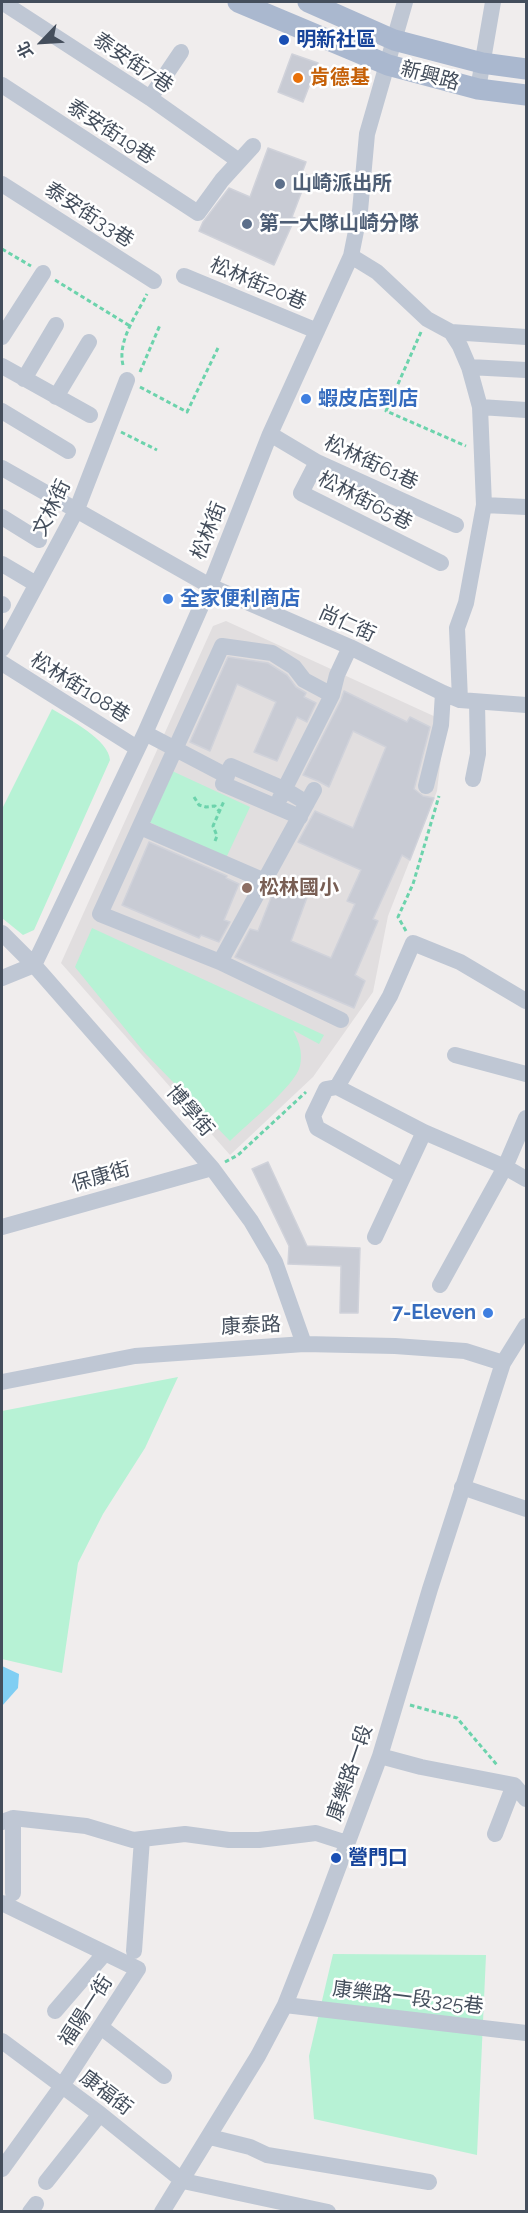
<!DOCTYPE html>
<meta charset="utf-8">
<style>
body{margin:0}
#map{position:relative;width:528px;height:2213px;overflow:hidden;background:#f0eded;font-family:Raleway,"Noto Sans TC",sans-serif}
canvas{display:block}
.frame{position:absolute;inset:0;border:3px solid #444e5c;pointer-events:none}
.north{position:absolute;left:12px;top:12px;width:60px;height:60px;-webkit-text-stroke:4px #fff;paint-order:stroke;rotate:245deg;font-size:16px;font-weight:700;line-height:24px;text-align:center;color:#444e5c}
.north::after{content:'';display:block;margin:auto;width:21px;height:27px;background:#444e5c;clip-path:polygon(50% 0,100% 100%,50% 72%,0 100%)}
</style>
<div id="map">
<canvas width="528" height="2213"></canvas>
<div class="frame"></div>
<div class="north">北</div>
</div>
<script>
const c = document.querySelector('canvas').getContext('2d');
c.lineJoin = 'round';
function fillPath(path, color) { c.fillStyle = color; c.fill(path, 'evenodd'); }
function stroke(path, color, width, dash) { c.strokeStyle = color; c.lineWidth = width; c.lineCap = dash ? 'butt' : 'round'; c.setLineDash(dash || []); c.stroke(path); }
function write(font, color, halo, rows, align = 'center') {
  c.font = font + ' Raleway,"Noto Sans TC",sans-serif'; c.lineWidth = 5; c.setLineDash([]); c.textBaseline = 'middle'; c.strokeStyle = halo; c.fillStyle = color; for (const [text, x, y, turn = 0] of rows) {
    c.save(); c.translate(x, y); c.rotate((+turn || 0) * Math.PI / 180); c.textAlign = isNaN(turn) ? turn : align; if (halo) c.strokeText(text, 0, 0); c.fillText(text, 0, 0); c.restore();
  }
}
fillPath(new Path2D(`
 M226,621l212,97 6,14 -7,59 -49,125 -15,76 -60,85 -83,78 -169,-192 152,-337z`), '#e1dedf');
fillPath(new Path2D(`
 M52,709c17,10 57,31 58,51l-76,170 -11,5 -21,-17v-109z
 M170,770l80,37 -24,51 -79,-37z
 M92,928l232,107 -5,9 -26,-14c6,12 10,22 7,36 -4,19 -54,59 -70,75l-86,-89 -69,-85z
 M178,1377l-33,71 -42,66 -25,49 -16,110 -60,-14v-248z
 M333,1954l153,1 -9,200 -163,-36 -5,-63z`), '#b7f2d5');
fillPath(new Path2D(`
 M2,1666l17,8 -1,14 -16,18z`), '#80cef3');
const building = new Path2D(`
 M292,54l26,9 -15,39 -25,-10z
 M268,148l38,14 -4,11 6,2 -16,42 3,1 -21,47 -75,-34 4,-9 26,-34 21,9z
 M228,657l40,6 19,12 9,12 10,6 -2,4 12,6 -9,19 -10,-5 -20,44 -23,-9 22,-50 -39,-18 -27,67 -20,-9z
 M344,691l63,31 3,-5 20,10 -16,62 9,7 11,2 -24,62 -8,-5 -29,64 5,2 -23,54 10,6 -11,27 -119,-51 15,-28 8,2 20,-51 31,12 -18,49 40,17 24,-54 -8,-3 14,-31 -63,-28 17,-31 38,17 33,-81 -33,-16 -24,56 -11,-6 -15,-6 38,-75z
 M149,842l78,34 -1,2 13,6 -15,36 6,2 -11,20 -18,-7 -2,3 -77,-33z
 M268,1162l39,84 53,2 -2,65h-18l1,-47 -53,-2 1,-18 -37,-77z`);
fillPath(building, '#c8cbd4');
stroke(building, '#d0d2da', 1.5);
stroke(new Path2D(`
 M2,249l29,17
 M55,280l75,46
 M421,332l-35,79 80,35
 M123,365c-6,-24 14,-51 24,-71
 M140,372l20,-47
 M140,387l47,25 31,-64
 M121,432l36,18
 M194,797l5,8 7,2 9,-1 4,5
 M215,841l2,-5 -4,-10 11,-25
 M406,931l-8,-14 15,-33 26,-88
 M225,1162l13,-7 68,-63
 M410,1705l47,13 40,47`), '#6cd3ac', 3, [4.5, 3]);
stroke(new Path2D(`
 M2,2l148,96 89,63
 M2,85l196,128 24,-33 31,-34
 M478,89l15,-87
 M150,98l31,-46
 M2,184l152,97
 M351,256l26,16 50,47 24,13 75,5
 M184,276l133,55
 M451,332l9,14 9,21 11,40 4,98 -18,98 -9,25 3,72
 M2,337l41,-64
 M2,366l88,49
 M469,367l57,3
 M24,379l32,-54
 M56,397l33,-55
 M480,407l46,3
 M2,411l66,40
 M270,434l47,28 139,63
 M317,462l-16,31 140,70
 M2,468l208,118 140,61 93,46 17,7 66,5
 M484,505l42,2
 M2,517l37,23
 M2,564l34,20
 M2,604l1,1
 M2,649l75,-140 50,-129
 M2,663l135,85
 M332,695l-28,-15 -10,-13 -22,-14 -50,-7 -122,268 120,48 121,58
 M145,733l82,43
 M473,779l5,-25 -1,-52
 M426,786l15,-61 2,-32
 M280,798l52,-103 5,-20 13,-28
 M300,817l-77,-33 8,-18 53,23 23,14
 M140,827l125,54
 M2,933l32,32 178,203 39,53 24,41 29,82
 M220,962l94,-172
 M2,978l32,-13 111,-232 65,-147 60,-152 81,-178 9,-45 7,-77 38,-132
 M455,1055l71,19
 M337,1087l53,-91 23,-53 47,19 66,39
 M337,1087l87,45 81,35 21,12
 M337,1087l-11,2 -13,27 4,12 86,48
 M2,1227l210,-59
 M375,1237l49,-105
 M440,1285l65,-118 21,-49
 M2,1382l133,-26 169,-12 91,2 70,5 38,12
 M462,1487l64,22
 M380,1756l41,11 93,18 12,14
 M2,1822l11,-4 73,8 47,14 52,-6 44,6h30l57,-7 31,10
 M495,1834l19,-49
 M13,1893v-75
 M2,1903l136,66 -76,117 -60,83
 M134,1951l8,-112
 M285,2005l241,28
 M55,2011l50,-58
 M102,2028l62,48
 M2,2041l98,73 83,67 145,31
 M210,2137l40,10 17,8 162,27
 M46,2182l54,-68
 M30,2212l6,-8
 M162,2212l96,-156 27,-51 34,-86 61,-163 50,-167 73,-226 23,-37`), '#bfc7d4', 16);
stroke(new Path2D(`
 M238,2l150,63 90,24 48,6
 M308,2l86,38 88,23 44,6`), '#aab8cf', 21);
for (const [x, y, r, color] of [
 [284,40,6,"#1a4fb4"],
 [298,78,6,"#e8710a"],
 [280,184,6,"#5c6f8a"],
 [247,224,6,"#5c6f8a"],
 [306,399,6,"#3f7fe0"],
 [168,599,6,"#3f7fe0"],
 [247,888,6,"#8d6e63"],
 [488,1313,6,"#3f7fe0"],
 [336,1858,6,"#1a4fb4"]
]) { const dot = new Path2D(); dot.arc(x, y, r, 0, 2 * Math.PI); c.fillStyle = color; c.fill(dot); stroke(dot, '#fff', 2); }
write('bold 20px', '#164399', '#fff', [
 ["明新社區",296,40],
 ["營門口",348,1858]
], 'left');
write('20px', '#444e5c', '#fff', [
 ["泰安街7巷",133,63,34],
 ["新興路",430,76,15],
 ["泰安街19巷",111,132,33],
 ["泰安街33巷",89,215,33],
 ["松林街20巷",258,284,23],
 ["松林街61巷",371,463,25],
 ["松林街65巷",365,501,27],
 ["文林街",52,508,-64],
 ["松林街",209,531,-68],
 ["尚仁街",347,624,24],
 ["松林街108巷",80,688,32],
 ["博學街",190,1111,49],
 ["保康街",101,1177,-16],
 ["康泰路",251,1326,-3],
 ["康樂路一段",350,1773,-71],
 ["康樂路一段325巷",408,1998,7],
 ["福陽一街",86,2011,-57],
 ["康福街",106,2093,37]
]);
write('bold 20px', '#c56008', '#fff', [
 ["肯德基",310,78]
], 'left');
write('bold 20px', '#4e5e75', '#fff', [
 ["山崎派出所",292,184],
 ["第一大隊山崎分隊",259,224]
], 'left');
write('bold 20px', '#366cbe', '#fff', [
 ["蝦皮店到店",318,399],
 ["全家便利商店",180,599],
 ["7-Eleven",476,1313,"right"]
], 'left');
write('bold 20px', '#785e54', '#fff', [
 ["松林國小",259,888]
], 'left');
</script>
